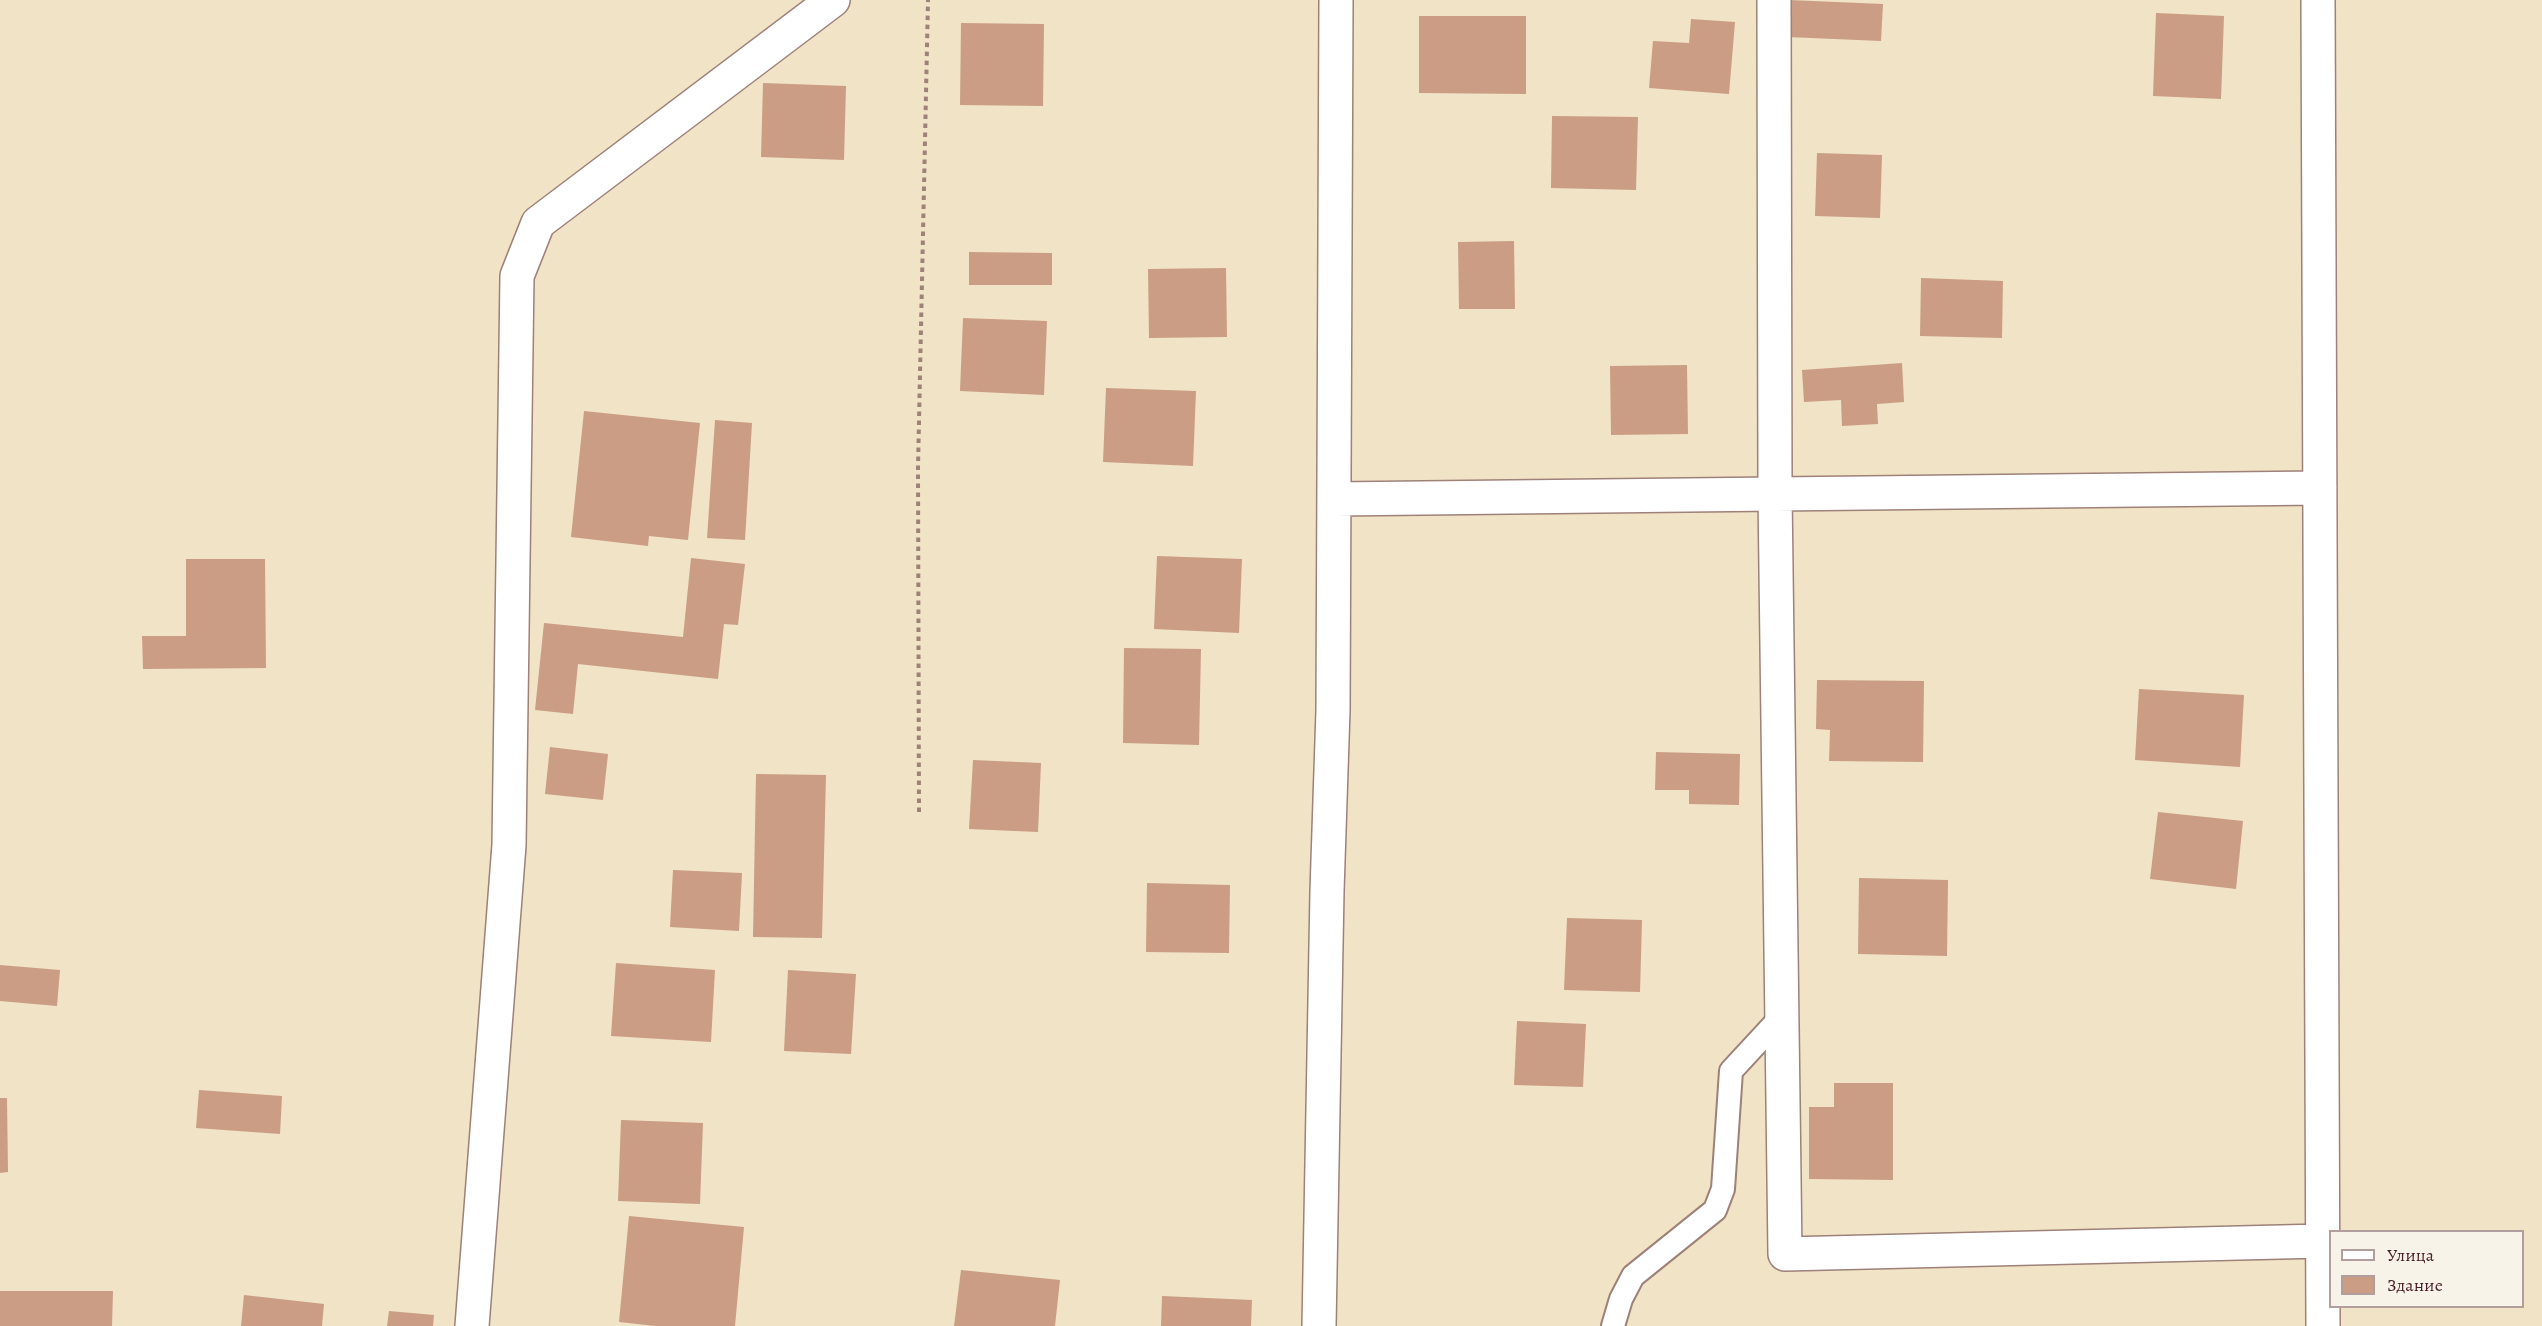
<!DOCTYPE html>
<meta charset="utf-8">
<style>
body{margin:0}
#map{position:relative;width:2542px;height:1326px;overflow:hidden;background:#f1e3c6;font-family:Alegreya,serif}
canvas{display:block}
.legend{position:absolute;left:2329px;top:1230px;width:195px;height:78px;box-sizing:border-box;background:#f7f3e8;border:2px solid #b29e9c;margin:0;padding:8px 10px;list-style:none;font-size:18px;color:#4a1f2b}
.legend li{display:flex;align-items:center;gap:12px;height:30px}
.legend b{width:30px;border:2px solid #b29e9c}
</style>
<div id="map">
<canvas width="2542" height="1326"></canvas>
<ul class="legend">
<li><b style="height:8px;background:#fff"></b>Улица</li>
<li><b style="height:16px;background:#ca9d84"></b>Здание</li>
</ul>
</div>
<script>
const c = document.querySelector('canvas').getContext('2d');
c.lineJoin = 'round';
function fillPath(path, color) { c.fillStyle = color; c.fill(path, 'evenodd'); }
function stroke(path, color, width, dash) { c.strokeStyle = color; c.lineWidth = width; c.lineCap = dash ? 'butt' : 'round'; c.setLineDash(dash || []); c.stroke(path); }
fillPath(new Path2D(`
 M1789,0l94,4 -2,37 -94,-4z
 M2156,13l68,3 -3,83 -68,-3z
 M1419,16h107v78l-107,-1z
 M1691,19l44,3 -6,72 -80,-6 4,-47 36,2z
 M961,23l83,1 -1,82 -83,-1z
 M763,83l83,3 -2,74 -83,-3z
 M1552,116l86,1 -2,73 -85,-2z
 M1817,153l65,2 -2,63 -65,-2z
 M1514,241l1,68h-56l-1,-67z
 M969,252l83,1v32h-83z
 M1226,268l1,69 -78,1 -1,-69z
 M1921,278l82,3 -1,57 -82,-2z
 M963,318l84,3 -3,74 -84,-4z
 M1902,363l2,39 -27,2 1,20 -36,2 -1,-26 -37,2 -2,-32z
 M1687,365l1,69 -77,1 -1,-69z
 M1106,388l90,3 -3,75 -90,-4z
 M584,411l116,12 -12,117 -39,-4 -1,10 -77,-9z
 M715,420l37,3 -7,117 -38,-2z
 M1157,556l85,3 -3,74 -85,-4z
 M691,558l54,6 -7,61 -14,-1 -6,55 -140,-15 -5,50 -38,-4 9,-87 139,14z
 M186,559h79l1,109 -123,1 -1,-33h44z
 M1124,648l77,1 -2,96 -76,-2z
 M1817,680l107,1 -1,81 -94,-1 1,-31 -14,-1z
 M2139,689l105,6 -4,72 -105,-7z
 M550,747l58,7 -5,46 -58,-6z
 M1656,752l84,2 -1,51 -50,-1v-14h-34z
 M973,760l68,3 -3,69 -69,-3z
 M756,774l70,1 -4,163 -69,-1z
 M2158,812l85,9 -7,68 -86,-10z
 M673,870l69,3 -3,58 -69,-4z
 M1859,878l89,2 -1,76 -89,-2z
 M1147,883l83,2 -1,68 -83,-1z
 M1567,918l75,2 -2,72 -76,-2z
 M616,963l99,7 -4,72 -100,-6z
 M0,965l60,5 -3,36 -57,-5z
 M788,970l68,4 -5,80 -67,-3z
 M1517,1021l69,3 -3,63 -69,-2z
 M1834,1083h59v97l-84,-1v-72h25z
 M199,1090l83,6 -2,38 -84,-6z
 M0,1098h7l1,74 -8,1z
 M621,1120l82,3 -3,81 -82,-3z
 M629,1216l115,11 -9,99h-80l-36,-4z
 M961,1270l99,10 -5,46h-101z
 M0,1291h113l-1,35h-112z
 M244,1295l80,9 -2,22h-81z
 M1162,1296l90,4 -1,26h-90z
 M389,1311l45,4 -1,11h-46z`), '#ca9d84');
const service = new Path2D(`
 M1613,1326l8,-27 12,-23 82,-66 8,-21 8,-118 50,-54`);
const minor = new Path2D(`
 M2318,0l5,1326
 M2320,488l-545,6 10,760 537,-13
 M1335,499l440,-5 -1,-494
 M472,1326l37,-481 8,-569 21,-53 295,-223
 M1319,1326l8,-435 6,-181 3,-710`);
stroke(service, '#9e8178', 26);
stroke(minor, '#9e8178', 36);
stroke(new Path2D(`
 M919,812l-1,-344 10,-468`), '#9e8178', 4, [4.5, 4.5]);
stroke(service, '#fff', 22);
stroke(minor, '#fff', 33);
</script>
